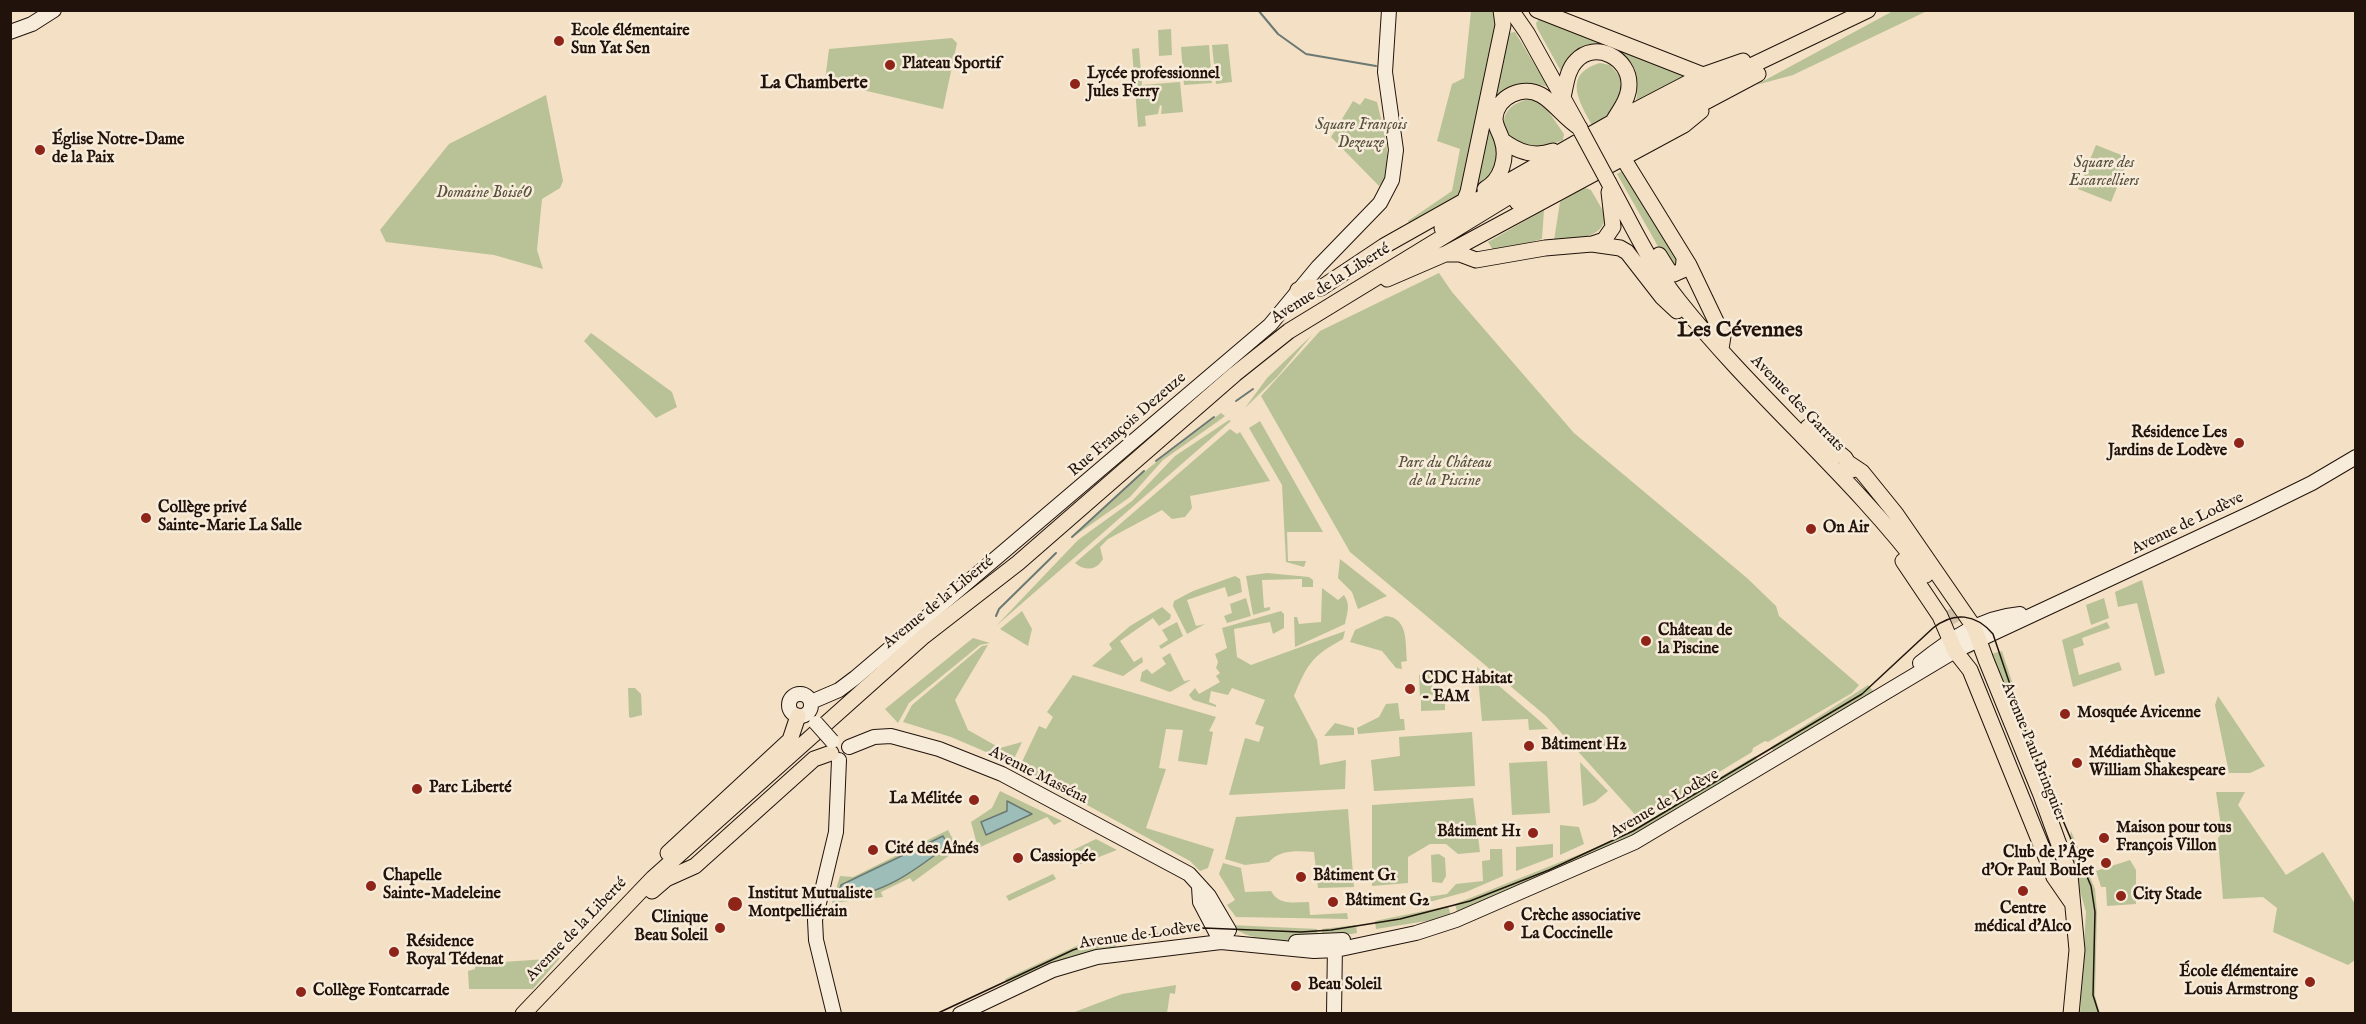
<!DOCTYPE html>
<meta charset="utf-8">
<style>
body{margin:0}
#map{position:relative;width:2366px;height:1024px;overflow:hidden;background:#f3e0c5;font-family:"IM FELL English",serif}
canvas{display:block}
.frame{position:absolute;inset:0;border:12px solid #21130b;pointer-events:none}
</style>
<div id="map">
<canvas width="2366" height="1024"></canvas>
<div class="frame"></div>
</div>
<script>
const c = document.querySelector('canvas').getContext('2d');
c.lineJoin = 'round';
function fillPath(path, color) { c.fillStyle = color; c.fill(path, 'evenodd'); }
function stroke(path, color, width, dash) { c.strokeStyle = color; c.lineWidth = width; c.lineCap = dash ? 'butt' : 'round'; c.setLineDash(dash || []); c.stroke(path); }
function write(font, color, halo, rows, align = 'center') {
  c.font = font + ' "IM FELL English",serif'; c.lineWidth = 5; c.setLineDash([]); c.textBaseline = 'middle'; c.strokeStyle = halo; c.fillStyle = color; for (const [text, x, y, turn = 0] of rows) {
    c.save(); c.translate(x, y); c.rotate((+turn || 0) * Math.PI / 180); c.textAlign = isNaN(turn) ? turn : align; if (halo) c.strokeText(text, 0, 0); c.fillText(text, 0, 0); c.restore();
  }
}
fillPath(new Path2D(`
 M1471,11h24l2,7 -36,180 -50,28 -3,-5 44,-30 8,-42 -23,-8 15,-57 12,-6z
 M1893,11h34l-134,64 -37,10z
 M1539,19l7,1 138,56 -48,26c4,-25 1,-44 -25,-54l-49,25 -25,-45 -1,-5z
 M1171,29l1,26 -13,1 -1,-26z
 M1515,32l33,55c-16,-5 -33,-2 -46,8l-6,49 1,19 -11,19 -10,7 -3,-2 33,-148 3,-6z
 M952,38l5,5 -14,66 -118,-28 4,-32z
 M1228,44l4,38 -16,2 -4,-39z
 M1209,45l3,38 -28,2 -3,-38z
 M1139,48l3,37 38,-3 3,30 -22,2 1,-8 -2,-1 -2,9 -13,2 1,10 -8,1 -6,-78z
 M1600,63l10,2 14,16c-4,23 -13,33 -32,44 -14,-25 -29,-51 8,-62z
 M546,95l17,86 -3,7 -18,11 -5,51 6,19 -49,-14 -108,-13 -6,-12 69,-86z
 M1365,98l12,4c6,25 13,50 11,76l-9,8 -48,-49 22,-36 7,4z
 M1530,99l12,3 22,32 -1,6c-56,24 -82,-32 -33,-41z
 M2096,145l33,13 -18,44 -33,-13z
 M1624,170l54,89 -4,8 -6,-3 -51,-90z
 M1583,187l8,3 15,26c-5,25 -30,21 -52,24l6,-38z
 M1544,210l-2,29 -42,11h-7l-5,-8z
 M1439,273l13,19 122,141 173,145 29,28 3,10 80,69 -7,8 -84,49 -3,-1 -12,7 -1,4 -112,68 -94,-104 -196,-164 -89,-156 59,-65z
 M591,333l81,59 5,15 -21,11 -72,-77z
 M1312,335l-35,42 -32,31 22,-30z
 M1221,413l4,3 -8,6 -54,38 -33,37 -57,40 77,-70z
 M1229,420l2,1 -235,205 82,-86 54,-39 43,-45z
 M1260,421l63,111h-36l1,29h18l-2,6 -18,-5 -4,-77 -33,-57z
 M1230,429l7,5 3,-2 30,49 -80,15 2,12 -7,9 -13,2 -10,-9 -54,29 -8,8 3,12c-7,12 -18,12 -28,4z
 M1340,559l47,37 -29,13 -6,-17 -14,-14z
 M1267,573l42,4 4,3v7h-11v-8l-40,1 2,28 6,-1v3l-17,5 -7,-39z
 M1235,576l5,3 2,13 -14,5 -3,-10 -38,13 9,26 9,-2 -18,10 -14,-28 1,-5 19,-10z
 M2142,580l23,93 -10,3 -18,-73 -19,4 -3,-15z
 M1322,588l16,12 6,-5c7,10 3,18 1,29l-50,23 -1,-30h3l2,7 22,-2z
 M1246,598l5,18 -24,7 -3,-7 8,-3 -2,-9z
 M2104,598l5,20 -18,7 -5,-20z
 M1162,607l9,8 -1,4 -11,7 -6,-8 -33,23 14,21 8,-5 1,5 -20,14 -31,-10 20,-17 -3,-5 21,-18z
 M1022,611l10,18 -4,17 -28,-17z
 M1281,611l3,3v14l-11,6 -3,-12 -36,7 3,28 14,8 94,-34 -2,8c-32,18 -35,24 -49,57l23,44 3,25 26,-5 -1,29 -116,6 16,-57 14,4 5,-15 -9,-3 10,-24 -33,-12 -4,7 -17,-4 -2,11 7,3v2l-23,-7 -4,-5 6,-7 4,6 21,-12 -4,-6 4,-3 -4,-5 2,-6 -3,-8 12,-6 -5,-20z
 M1386,616c23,2 19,28 21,45l-6,1 1,7 -6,-1 -14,-17 -32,-9 5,-12z
 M1177,622l6,14 -22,13 -2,-3 9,-6 -6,-10z
 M2107,622l3,6 -28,10 2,7 -11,4 6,26 40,-13 3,8 -49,17 -11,-47z
 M973,638l17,5 -10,2 -71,58 -11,20 -13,-14z
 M988,645l-33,55 13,30 32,18 22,-6 -10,21 -61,-26 -48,-15 9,-17 70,-59z
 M2002,651l29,89 25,60 -7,-4 -61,-141z
 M1170,653l14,28 7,-1 -21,12 -30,-11 2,-9 5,-3 5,5 14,-10 -4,-6z
 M1477,667l63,54 8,8 -19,1 -1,-11 -46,2z
 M1431,673l2,22 -13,1 -1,-21z
 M1073,675l143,42 -7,14 4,1 -6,33 -29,-4 5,-31 -17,-1 -7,39 7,1 -20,59 68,21 -6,19 -8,3 -10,-10 -171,-93 20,-42 7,3 7,-12 -6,-5z
 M1868,685l6,7 -99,62 -4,-7z
 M628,688h7l6,6 1,21 -12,3 -1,-2z
 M2218,696l47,70 -15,7h-21l-14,-68z
 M1445,698v12l-24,1v-11z
 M1398,703l2,16h4l1,11 -47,4 -1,-6 22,-11 7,-13z
 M1335,723l19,5v7l-30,1z
 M1472,732l3,54 -101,5 -3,-31 29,-4 -1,-19z
 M1755,756l4,7 -126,77 -175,75 -3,-11 138,-55 34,-16z
 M1547,761l3,52 -38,2 -3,-52z
 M1580,762l28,29 -13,11 -12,4z
 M1000,791l62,30 -8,4 -7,-8 -69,31 -7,-26 21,-14z
 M2216,792h29l-7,13 48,70 37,-23 32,52v56l-7,5 -75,-33 4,-24 -14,-11 -40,2 -5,-61 4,-5z
 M1473,798l7,54 -22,2 -12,-10h-16l-22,13v26l-36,3v-81z
 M1348,809l6,78 -36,1 -4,-36c-15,-1 -34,-3 -45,10l-24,3 -20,-6 11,-42z
 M1560,825l19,2 5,17 -24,11z
 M948,830l10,19 -45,33 -3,-4 -29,14 2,5 -51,6 8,-27 13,1z
 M2071,831l24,58 2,23 -2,84 5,17h-20l6,-101 -18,-64z
 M1096,839l21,11 -44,17 -8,-13z
 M1553,844v13l-37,14v-24z
 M1490,849h12l1,27 -37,16 -44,12 -1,-6 26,-4 9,-10 27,-3 -1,-20 8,-1z
 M1439,854l6,4 1,18 -4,7 -10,-1 -1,-27z
 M2130,860l6,10v34l-29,2 -1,-19h-5l-5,-16z
 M1223,863l18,5 4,24 26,-1c8,15 24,11 38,11l1,13 37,-2 1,6 -112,-2 -9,-12 8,-5 -16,-26z
 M1053,874l3,5 -47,22 -3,-5z
 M1448,906l3,10 -6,2 -69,11 -1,-8z
 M1230,925l87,4 1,10c-28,1 -67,5 -88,-14z
 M1356,925l1,8 -35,6v-10z
 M1115,936l1,12 -19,4 -88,36 -4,-9 80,-37z
 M560,958l-27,31h-64l-1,-18 7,-2v-5z
 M1176,985l-1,9 -5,-1 -3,20h-95l50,-19z`), '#b9c296');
const water = new Path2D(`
 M1007,801l25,13 -46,21 -5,-13 26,-11z
 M943,836l5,9c-32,25 -68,52 -110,52l3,-12z`);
fillPath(water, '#9cbdb8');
stroke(water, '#6b7973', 1.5);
stroke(new Path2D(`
 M1258,10l20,24 28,20 70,12
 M1236,401l17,-12
 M1156,461l58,-44
 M1072,537l72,-66
 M996,616l3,-7 57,-56`), '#6b7973', 2);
stroke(new Path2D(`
 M1948,610l24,43`), '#d4c1a9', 15, [15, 8]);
const secondary = new Path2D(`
 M10,32l22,-8 22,-14
 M1920,663c29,-23 62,-46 100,-49
 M789 705a11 11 0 1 1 22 0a11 11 0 1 1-22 0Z
 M811,702l28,-12 16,-12 415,-353 48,-58 62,-64 12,-23 4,-30 -11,-78 4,-62
 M849,747l25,-10 17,-1 48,13 63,25 187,100 20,22 20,34 -8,12 -21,-40 -1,-15
 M1296,942l47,-2
 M834,1014l-18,-74 -1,-20 21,-88 3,-72
 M960,1014l93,-44 44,-13 124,-15 93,9 22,-1 80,-17 40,-13 179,-78 320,-191 298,-139 59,-29 44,-26
 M1334,1014l1,-70`);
const primary = new Path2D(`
 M1511,10l16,23 51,92
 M1537,10l166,65
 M1563,97c3,-12 4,-27 13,-36 19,-21 54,-3 53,24 0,14 -10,26 -17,38
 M1502,140c16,12 32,18 51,11
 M1623,158l66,107 34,71 -2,13
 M1609,183c22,40 41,82 70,118 77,97 173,175 247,274
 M1485,189c16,-9 23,-31 17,-49 -2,-8 -7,-13 -7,-22 2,-22 28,-33 46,-23 13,7 24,24 39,33
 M1517,202l241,-128
 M1461,209l7,-17 35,-167 -2,-15
 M1442,228l18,-17 51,-31 100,-57 92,-48 40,-14
 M1592,244l12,-4 9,-13 -4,-35
 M1445,254h15l16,6 69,-12 47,-4 28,4 7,4 35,45 15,14
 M1659,255l10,16 5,3 9,-4 1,-10
 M1387,279l58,-25 239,-129 17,-14
 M1298,290l11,-3 12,1 63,-42 80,-45
 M1808,427l37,31 7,12
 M1847,462l15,10 34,42 78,113 12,33 55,135 29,80 7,75 -6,64
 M1903,561l37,55 15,35 15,19 84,207 18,26
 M668,853l122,-113 8,-24
 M652,891l14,-12 29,-13 119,-107 17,-6
 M523,1014l130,-136 271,-242 94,-73 217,-189 54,-43 288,-176 113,-60 178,-85`);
stroke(secondary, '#21130b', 16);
stroke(primary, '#21130b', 17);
stroke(secondary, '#f7ebd9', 14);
stroke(primary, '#f3e0c5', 15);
stroke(new Path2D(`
 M936,1014l137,-64 27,-9 104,-13 97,4 30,-2 69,-11 70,-18 79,-31 84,-39 229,-137 71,-66c21,-17 43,-14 60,6l36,107 62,145 4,26 -2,83 6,19`), '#21130b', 1.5);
const secondaryBridge = new Path2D(`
 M816,723l16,18`);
const primaryBridge = new Path2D(`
 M1581,131l28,52`);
stroke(secondaryBridge, '#21130b', 16, []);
stroke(primaryBridge, '#21130b', 17, []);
stroke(secondaryBridge, '#f7ebd9', 14);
stroke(primaryBridge, '#f3e0c5', 15);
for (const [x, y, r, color] of [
 [559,41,6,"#8f2418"],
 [890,65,6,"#8f2418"],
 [1075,84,6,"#8f2418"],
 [40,150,6,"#8f2418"],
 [2239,443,6,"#8f2418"],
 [146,518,6,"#8f2418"],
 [1811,529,6,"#8f2418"],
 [1646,641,6,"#8f2418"],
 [1410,689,6,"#8f2418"],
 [2065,714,6,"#8f2418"],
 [1529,746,6,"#8f2418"],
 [2077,763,6,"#8f2418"],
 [417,789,6,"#8f2418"],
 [974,800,6,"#8f2418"],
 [1533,833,6,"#8f2418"],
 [2104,838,6,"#8f2418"],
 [873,850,6,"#8f2418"],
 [1018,858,6,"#8f2418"],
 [2106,863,6,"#8f2418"],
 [1301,877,6,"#8f2418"],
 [371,886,6,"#8f2418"],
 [2023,891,6,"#8f2418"],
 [2121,896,6,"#8f2418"],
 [1333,902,6,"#8f2418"],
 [735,904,8,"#8f2418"],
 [1509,926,6,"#8f2418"],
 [720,928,6,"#8f2418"],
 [394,952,6,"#8f2418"],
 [2310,982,6,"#8f2418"],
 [1296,986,6,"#8f2418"],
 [301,992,6,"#8f2418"]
]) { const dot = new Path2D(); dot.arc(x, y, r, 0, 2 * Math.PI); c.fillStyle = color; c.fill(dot); stroke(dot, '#f7ebd9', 2); }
write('bold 16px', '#21130b', '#f7ebd9', [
 ["Ecole élémentaire",571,32],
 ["Sun Yat Sen",571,50],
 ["Plateau Sportif",902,65],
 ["Lycée professionnel",1087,75],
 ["Jules Ferry",1087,93],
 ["Église Notre-Dame",52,141],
 ["de la Paix",52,159],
 ["Résidence Les",2227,434,"right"],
 ["Jardins de Lodève",2227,452,"right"],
 ["Collège privé",158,509],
 ["Sainte-Marie La Salle",158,527],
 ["On Air",1823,529],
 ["Château de",1658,632],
 ["la Piscine",1658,650],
 ["CDC Habitat",1422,680],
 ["- EAM",1422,698],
 ["Mosquée Avicenne",2077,714],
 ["Bâtiment H2",1541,746],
 ["Médiathèque",2089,754],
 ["William Shakespeare",2089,772],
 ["Parc Liberté",429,789],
 ["La Mélitée",962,800,"right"],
 ["Maison pour tous",2116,829],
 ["François Villon",2116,847],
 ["Bâtiment H1",1521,833,"right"],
 ["Cité des Aînés",885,850],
 ["Club de l'Âge",2094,854,"right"],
 ["d'Or Paul Boulet",2094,872,"right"],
 ["Cassiopée",1030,858],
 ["Chapelle",383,877],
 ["Sainte-Madeleine",383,895],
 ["Bâtiment G1",1313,877],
 ["Institut Mutualiste",748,895],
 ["Montpelliérain",748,913],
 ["City Stade",2133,896],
 ["Bâtiment G2",1345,902],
 ["Centre",2023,910,"center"],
 ["médical d'Alco",2023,928,"center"],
 ["Crèche associative",1521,917],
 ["La Coccinelle",1521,935],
 ["Clinique",708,919,"right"],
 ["Beau Soleil",708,937,"right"],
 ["Résidence",406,943],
 ["Royal Tédenat",406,961],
 ["École élémentaire",2298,973,"right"],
 ["Louis Armstrong",2298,991,"right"],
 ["Beau Soleil",1308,986],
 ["Collège Fontcarrade",313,992]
], 'left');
write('italic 16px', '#56503c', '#f7ebd9', [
 ["Square François",1361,126],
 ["Dezeuze",1361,144],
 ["Square des",2104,164],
 ["Escarcelliers",2104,182],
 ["Domaine BoiséO",484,194],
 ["Parc du Château",1445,464],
 ["de la Piscine",1445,482]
]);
write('16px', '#21130b', '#f7ebd9', [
 ["Avenue de la Liberté",1331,284,-32],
 ["Avenue des Garrats",1797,404,46],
 ["Rue François Dezeuze",1128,425,-41],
 ["Avenue de Lodève",2188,524,-26],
 ["Avenue de la Liberté",939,603,-39],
 ["Avenue Paul Bringuier",2033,752,68],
 ["Avenue Masséna",1038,776,27],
 ["Avenue de Lodève",1665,804,-30],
 ["Avenue de la Liberté",577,930,-46],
 ["Avenue de Lodève",1140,936,-8]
]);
write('bold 18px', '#21130b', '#f7ebd9', [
 ["La Chamberte",814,84]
]);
write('bold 22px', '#21130b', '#f7ebd9', [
 ["Les Cévennes",1740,331]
]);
</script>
